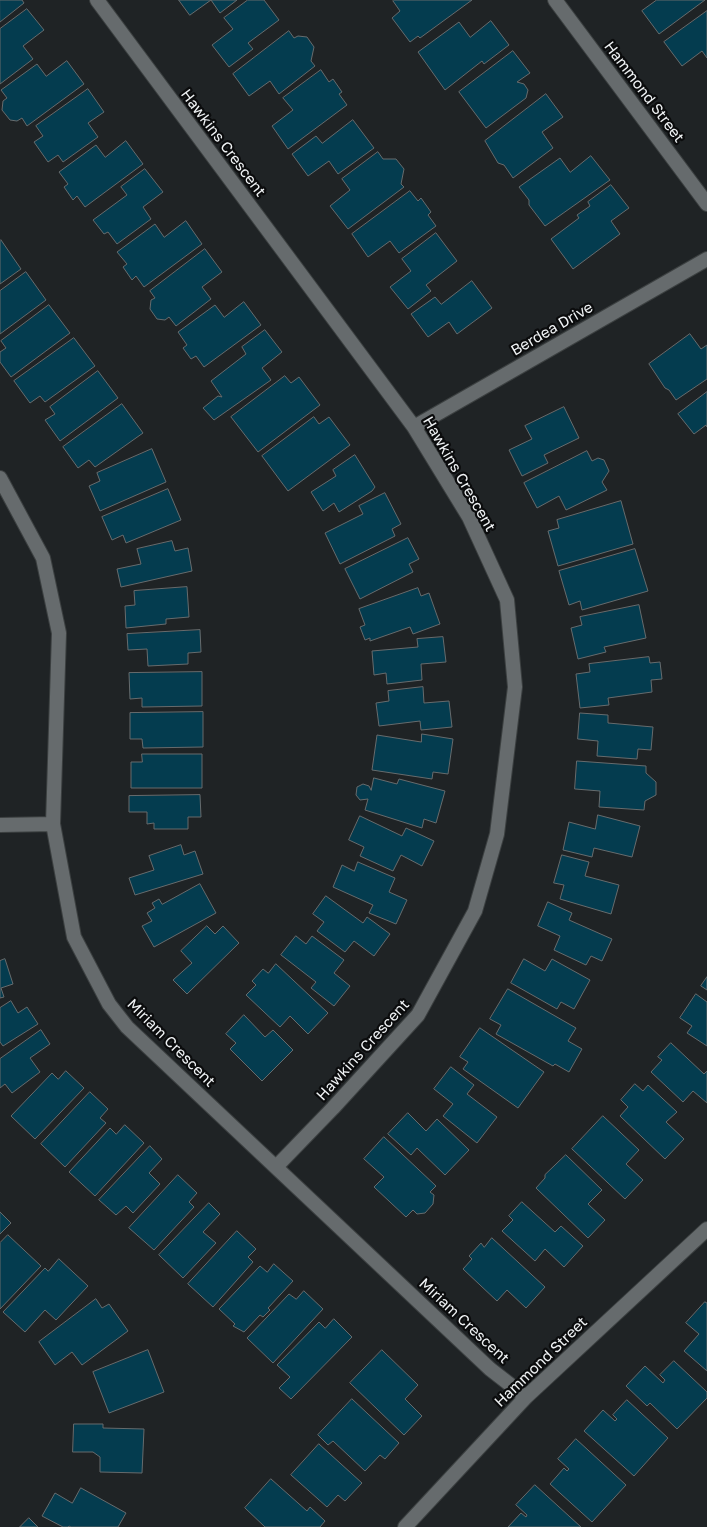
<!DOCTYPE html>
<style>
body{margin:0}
canvas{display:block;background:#1f2325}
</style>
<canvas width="707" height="1527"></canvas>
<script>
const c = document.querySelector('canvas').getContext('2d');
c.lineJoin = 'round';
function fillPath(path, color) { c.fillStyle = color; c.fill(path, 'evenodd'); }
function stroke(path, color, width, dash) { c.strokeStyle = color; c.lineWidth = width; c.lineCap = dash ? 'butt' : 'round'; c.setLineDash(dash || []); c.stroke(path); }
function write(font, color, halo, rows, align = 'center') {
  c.font = font + ' "Golos Text",sans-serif'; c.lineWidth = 4.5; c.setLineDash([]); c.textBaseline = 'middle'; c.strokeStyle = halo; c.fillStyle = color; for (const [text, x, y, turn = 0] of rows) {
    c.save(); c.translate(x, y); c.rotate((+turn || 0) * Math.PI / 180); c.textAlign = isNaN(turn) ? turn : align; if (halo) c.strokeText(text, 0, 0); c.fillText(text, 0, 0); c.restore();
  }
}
const building = new Path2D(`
 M0,0h22l2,3 -24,19z
 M179,0h58l-17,13 -9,-13 -21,15z
 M248,0h16l15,20 -31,23 5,6 -24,18 -17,-22 21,-16 -9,-11z
 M394,0h78l-52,38 -2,-2 -8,6 -18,-24 8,-7 -7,-10z
 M657,0h48l-46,34 -17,-23z
 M27,9l17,21 -21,16 10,13 -33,25v-55z
 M707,11v47l-5,-7 -20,15 -18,-24z
 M491,21l18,24 -25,19 -2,-3 -37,29 -27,-38 41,-30 11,15z
 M289,31l5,7 4,-2 9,1 7,10 -3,14 4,5 -36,28 -9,-13 -21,15 -16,-22z
 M513,51l17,22 -13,9 7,2 4,6 -2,8 -40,30 -27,-36z
 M67,61l17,23 -57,42 -5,-8 -5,3 -7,-1 -8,-10 1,-9 4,-3 -6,-8 36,-26 9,12z
 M321,70l8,12 4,-3 9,13 -3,2 8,11 -59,44 -16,-23 21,-16 -10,-12z
 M88,89l16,23 -16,11 10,14 -35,25 -5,-7 -10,7 -14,-20 9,-6 -7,-10z
 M546,94l17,23 -21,15 11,16 -40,30 -9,-13 -6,-2 -13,-22z
 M353,120l21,28 -36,26 -9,-13 -21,15 -16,-22 24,-18 6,7z
 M126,141l17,23 -58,43 -8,-11 -4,4 -9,-13 4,-3 -9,-12 37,-27 9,12z
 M378,152l5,7h13l8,10 -3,15 3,3 -56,42 -18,-23 20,-16 -8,-11z
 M591,156l19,24 -65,46 -16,-21v-5l-10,-13 41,-29 10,14z
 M145,169l18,23 -20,15 8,12 -34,25 -9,-12 -4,2 -11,-14 34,-25 -6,-8z
 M611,185l18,23 -18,13 9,13 -47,35 -22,-30 28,-21 -2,-3 13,-9 -2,-4z
 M410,191l8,10 3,-3 10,14 -3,3 8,11 -37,27 -9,-12 -22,16 -16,-23z
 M186,221l16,23 -58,43 -8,-11 -4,4 -9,-13 4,-3 -10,-12 38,-28 9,13z
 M436,233l21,28 -31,24 5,6 -23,18 -18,-22 21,-16 -9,-12z
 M1,240l20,29 -21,15v-43z
 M205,249l17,23 -20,15 9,12 -35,27 -7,-9 -4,3 -8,-1 -7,-10 1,-9 4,-2 -5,-7z
 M26,272l20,28 -46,34v-43z
 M472,281l20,27 -35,26 -8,-12 -21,15 -17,-23 24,-17 6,7z
 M244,302l17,23 -57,42 -8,-11 -5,3 -8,-11 4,-3 -9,-13 37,-27 9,12z
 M49,305l21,28 -59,44 -11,-15v-10l6,-4 -5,-7z
 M265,330l17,22 -20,16 9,12 -57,40 -11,-12 15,-12 4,1 -11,-16 35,-27 -4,-7z
 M690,334l11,15 6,-4v34l-31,21 -7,-10 -4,-2 -16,-24z
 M74,338l21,28 -50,36 -5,-6 -10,7 -16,-22z
 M98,371l20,27 -58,43 -15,-21 10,-6 -5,-7z
 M285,376l6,7 8,-6 21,28 -62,47 -27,-35z
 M707,392v35l-1,-2 -12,9 -16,-20z
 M122,404l21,29 -48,34 -6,-7 -11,8 -15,-21z
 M564,407l15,31 -35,17 4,8 -26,13 -13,-26 23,-11 -7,-13z
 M314,417l5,7 10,-7 21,28 -62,46 -26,-35z
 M152,449l14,33 -66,29 -11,-25 11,-5 -3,-8z
 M587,451l5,10 6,-3 6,2 5,11 -7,11 5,8 -41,20 -7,-14 -22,12 -13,-25z
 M355,455l20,32 -3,4 -33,21 -5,-9 -11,8 -12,-19 25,-16 -3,-6z
 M168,489l13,31 -55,23 -3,-8 -11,5 -10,-23z
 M385,493l16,31 -9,5 3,7 -55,28 -15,-31 38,-19 -4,-8z
 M621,501l12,43 -75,22 -10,-35 11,-3 -2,-8z
 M408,538l11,21 -10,5 4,8 -53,27 -15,-30z
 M172,541l3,10 13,-3 4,23 -71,16 -4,-18 24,-5 -4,-15z
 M635,549l13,42 -66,19 -2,-9 -11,4 -10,-34z
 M187,587l2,30 -23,2v5l-40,4 -1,-22 10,-1 -1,-14z
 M418,588l3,8 8,-3 11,31 -27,10 -3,-7 -40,14v-3l-5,2 -5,-13 5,-2 -6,-16z
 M639,605l7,33 -42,9 2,5 -28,7 -7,-31 11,-3 -2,-8z
 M200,630l1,22 -13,1v11l-40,2 -1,-17 -19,1 -1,-16z
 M443,637l3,25 -25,2 1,16 -35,4 -1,-11 -12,2 -2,-24 46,-4 -1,-8z
 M649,657l1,6 10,-1 2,17 -11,1 1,12 -44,6 1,7 -29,3 -4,-34 14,-2 -1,-8z
 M202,672v34l-60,1v-9l-12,1 -1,-26z
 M423,687l1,16 25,-2 3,26 -31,3 -1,-9 -41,5 -3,-23 13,-2 -1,-10z
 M203,712v35l-60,1 -1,-9h-12v-26z
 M580,713l28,2v8l45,4 -2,23 -13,-1 -1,10 -40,-3 1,-15 -20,-2z
 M422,734l31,5 -5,35 -15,-2 -1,7 -60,-9 5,-35 44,7z
 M142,754h60v34h-71v-26h11z
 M577,761l69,5v7l10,9v13l-11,6 -1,9 -45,-3 1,-16 -25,-2z
 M374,778l23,6 2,-5 46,12 -9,32 -12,-4 -2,9 -57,-18 3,-11 -8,1 -4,-5 1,-8 6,-3 6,2 2,4z
 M200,795l1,22h-13v12h-34v-6l-7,1v-12h-18v-16z
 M598,815l42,11 -8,31 -38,-9 -2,9 -29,-7 6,-28 26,7z
 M360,816l42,20 4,-8 28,13 -12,25 -21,-11 -8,16 -33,-15 4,-9 -15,-7z
 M181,845l3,10 11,-4 8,23 -68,21 -6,-17 25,-8 -5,-14z
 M562,855l27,7 -4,14 34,9 -8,29 -51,-15 4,-14 -10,-2z
 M358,862l37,16 -6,14 18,8 -11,24 -27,-11 4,-8 -40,-18 9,-22 12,6z
 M200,884l16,29 -62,34 -12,-21 10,-5 -5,-8 8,-5 -3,-5 7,-4 3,5z
 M326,896l37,27 4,-6 23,17 -16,22 -20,-15 -9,11 -28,-21 7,-9 -11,-8z
 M548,902l24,11 -3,7 43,19 -10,22 -11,-5 -5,9 -32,-15 6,-14 -22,-10z
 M207,926l8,8 8,-8 16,17 -52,51 -14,-14 19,-17 -11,-12z
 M296,936l10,8 6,-8 32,24 -10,13 16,13 -16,20 -23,-18 5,-6 -35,-27z
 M5,959l8,25 -12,4 3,9 -4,1v-37z
 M524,959l21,12 7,-12 38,21 -16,29 -13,-7 -4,7 -46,-26z
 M276,964l52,49 -20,21 -18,-18 -10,11 -34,-32 10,-10 -4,-4 11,-12 5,4z
 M707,977v13l-6,-4z
 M508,989l68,39 -8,13 14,8 -13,23 -14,-8 -2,2 -57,-32 5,-9 -11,-6z
 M696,994l11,8v44l-20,-13 5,-7 -12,-8z
 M11,1001l7,12 9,-6 11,17 -35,22 -3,-4v-34z
 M244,1015l21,22 8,-7 20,20 -31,31 -32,-32 6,-6 -10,-9z
 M480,1028l64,44 -26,36 -55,-39 5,-7 -8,-5z
 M41,1030l9,14 -20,14 10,14 -28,21 -7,-9 -5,4v-29z
 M671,1043l33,31 3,-3v32l-14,-12 -10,11 -32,-30 11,-12 -4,-3z
 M451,1067l23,18 -7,9 30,23 -20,26 -34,-27 10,-12 -19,-15z
 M66,1071l18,17 -49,51 -24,-23 41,-43 6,6z
 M635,1084l8,7 5,-6 29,27 -11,10 18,17 -19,20 -45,-43 8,-9 -7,-7z
 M90,1092l18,17 -8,9 6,5 -41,44 -24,-23z
 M408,1113l18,18 11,-12 32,31 -24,25 -28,-27 -6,7 -23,-21z
 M603,1116l36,34 -13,14 17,16 -18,19 -53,-50z
 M125,1125l19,18 -49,53 -26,-24 41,-44 6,6z
 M384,1137l52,49 -6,6 4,3 -1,9 -8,9 -8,1 -4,-4 -7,7 -32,-30 10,-10 -20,-18z
 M150,1146l12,13 -13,14 11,11 -27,29 -7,-7 -10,9 -17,-15z
 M566,1155l36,35 -14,14 17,16 -17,18 -52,-50 9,-10v-3z
 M178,1175l19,18 -8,9 5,5 -40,43 -25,-22z
 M522,1202l33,30 6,-6 22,20 -19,21 -19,-18 -10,12 -33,-30 11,-11 -4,-4z
 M209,1203l11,11 -17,18 13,11 -33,35 -24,-23z
 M0,1212l11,11 -11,11z
 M237,1231l19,18 -8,8 5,5 -40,45 -25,-23z
 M8,1235l33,31 -41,43v-66z
 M492,1238l53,49 -19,21 -19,-18 -10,11 -34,-32 9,-10 -3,-3 12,-13 3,4z
 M59,1259l29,27 -32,34 -11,-10 -20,22 -22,-20 42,-44 3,3z
 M274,1264l19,17 -25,27 2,2 -7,7 -3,-2 -16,17 -11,-6 2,-2 -16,-15 41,-43 7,6z
 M304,1291l19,18 -50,54 -26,-25 42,-44 7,5z
 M96,1299l6,9 7,-4 19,27 -46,34 -10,-13 -17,13 -16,-23z
 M705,1302l2,1v68l-23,-20 15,-17 -13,-11z
 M334,1319l18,18 -61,62 -12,-11 11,-11 -13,-12 42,-43 6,6z
 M148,1350l16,42 -55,21 -16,-41z
 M382,1350l36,35 -13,14 17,17 -18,19 -54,-52z
 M674,1361l33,31v6l-30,31 -27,-26 -3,3 -21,-20 19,-20 18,17 2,-3 -5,-5z
 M352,1399l47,44 -14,16 -5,-4 -15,16 -32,-30 -5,4 -10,-10z
 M627,1400l41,38 -34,38 -50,-45 19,-21 12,11 2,-2 -4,-4z
 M74,1424h29v4l41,1 -2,44 -42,-1v-15l-7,-5h-20z
 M576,1439l50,46 -34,37 -42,-38 14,-16 3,3 2,-2 -11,-10z
 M319,1444l43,39 -17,18 -7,-6 -11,12 -36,-32z
 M271,1479l36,32 3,-4 15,14 -5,6h-55l-20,-19z
 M535,1485l46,42h-73l13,-14 5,4 1,-2 -11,-10z
 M81,1488l45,25 -8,14h-47l-2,-1 -1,1h-5l-21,-11 13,-23 17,10z
 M29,1518l9,9h-18z`);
fillPath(building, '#043c4f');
stroke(building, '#666b6d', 1);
const minor = new Path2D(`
 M97,0l317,427 55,90 38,83 8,87 -18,147 -22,77 -57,104 -85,93 -57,59
 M555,0l152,204
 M414,427l293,-168
 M0,478l43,80 16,75 -6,191 21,113 35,67 18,23 363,342 36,28
 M0,825l53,-1
 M405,1527l121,-130 181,-168`);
stroke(minor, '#3c4041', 16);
stroke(minor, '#666b6d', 14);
write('15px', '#f0f3f5', '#0b0c0d', [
 ["Hammond Street",644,92,53],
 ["Hawkins Crescent",223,143,53],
 ["Berdea Drive",552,329,-30],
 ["Hawkins Crescent",459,474,60],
 ["Miriam Crescent",171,1043,45],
 ["Hawkins Crescent",363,1050,-48],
 ["Miriam Crescent",464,1321,43],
 ["Hammond Street",541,1362,-44]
]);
</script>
